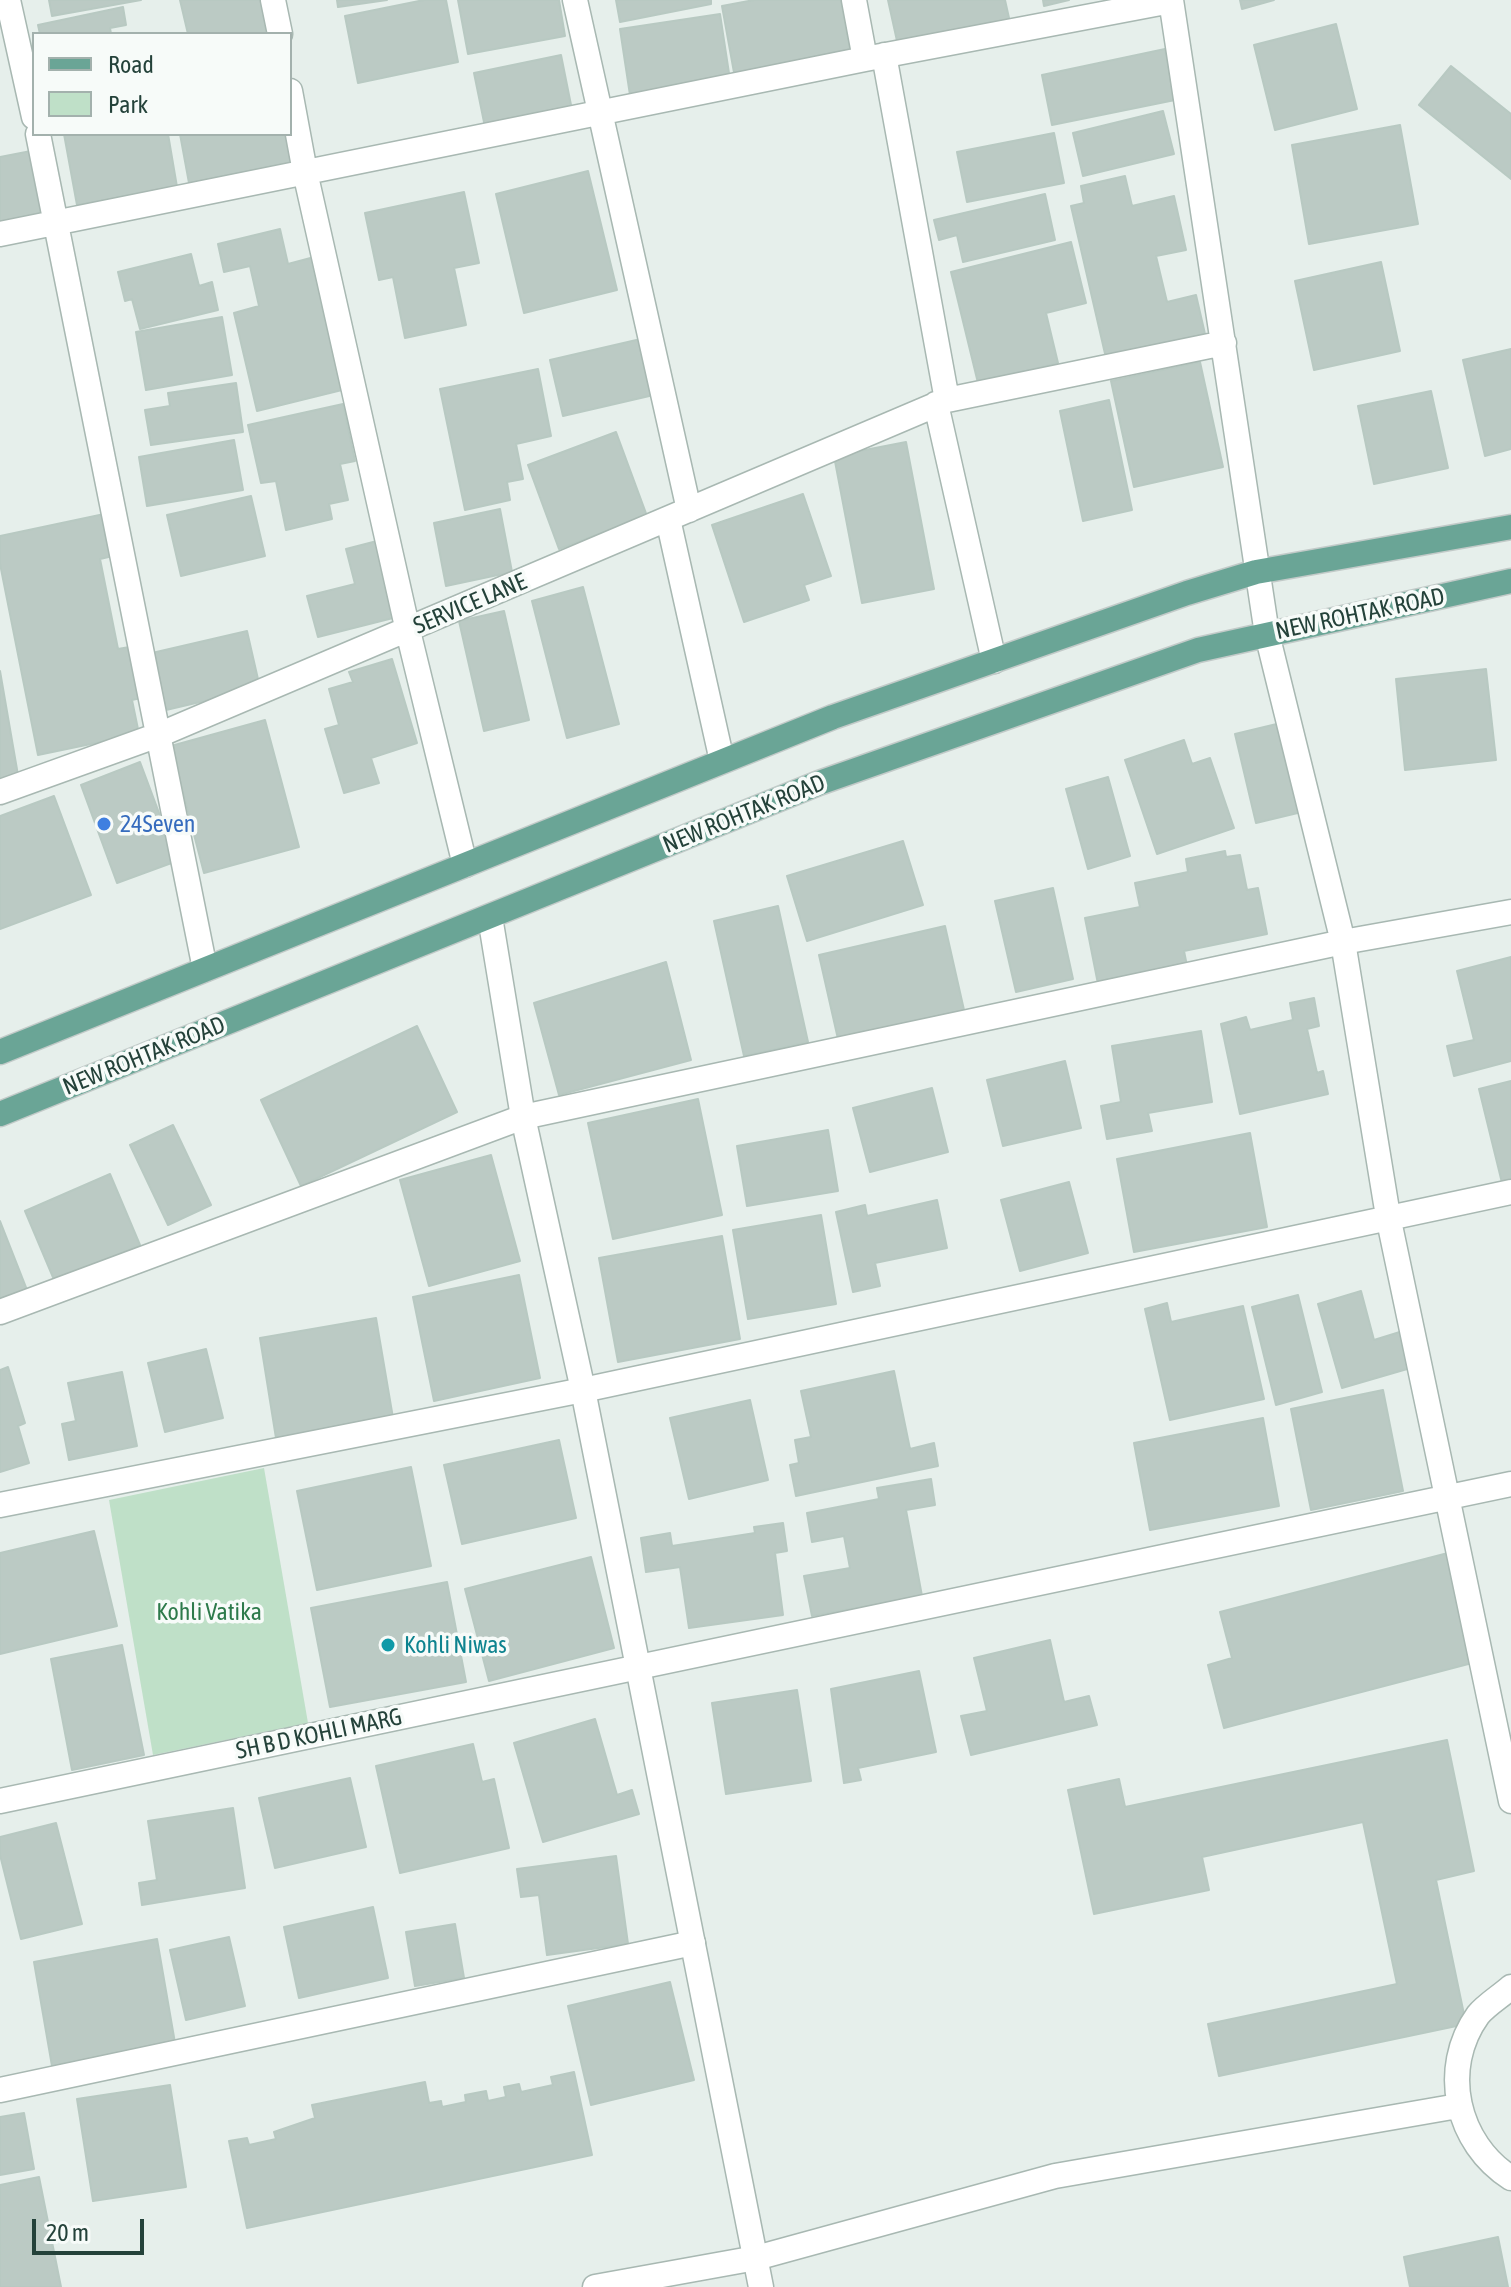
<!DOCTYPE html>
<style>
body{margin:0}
#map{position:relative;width:1511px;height:2287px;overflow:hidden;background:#e6efeb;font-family:"Asap Condensed",sans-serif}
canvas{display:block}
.legend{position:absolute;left:32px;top:32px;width:260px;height:104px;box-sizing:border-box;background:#f7fbf9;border:2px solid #a3b1ad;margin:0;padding:10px 14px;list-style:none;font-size:24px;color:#24423a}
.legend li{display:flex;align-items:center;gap:16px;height:40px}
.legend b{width:40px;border:2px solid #a3b1ad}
.scale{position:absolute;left:32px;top:2219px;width:112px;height:36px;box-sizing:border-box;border:4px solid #24423a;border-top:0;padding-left:10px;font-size:24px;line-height:28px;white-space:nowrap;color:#24423a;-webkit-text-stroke:6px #f7fbf9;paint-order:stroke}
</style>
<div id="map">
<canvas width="1511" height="2287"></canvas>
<ul class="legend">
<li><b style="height:10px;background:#6aa596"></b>Road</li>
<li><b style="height:22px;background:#bfe0c8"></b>Park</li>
</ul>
<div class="scale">20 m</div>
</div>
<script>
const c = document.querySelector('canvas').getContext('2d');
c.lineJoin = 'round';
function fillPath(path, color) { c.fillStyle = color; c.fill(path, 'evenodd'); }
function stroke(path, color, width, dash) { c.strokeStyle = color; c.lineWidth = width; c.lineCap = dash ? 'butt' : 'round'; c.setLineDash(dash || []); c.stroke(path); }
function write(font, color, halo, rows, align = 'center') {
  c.font = font + ' "Asap Condensed",sans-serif'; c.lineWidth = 7; c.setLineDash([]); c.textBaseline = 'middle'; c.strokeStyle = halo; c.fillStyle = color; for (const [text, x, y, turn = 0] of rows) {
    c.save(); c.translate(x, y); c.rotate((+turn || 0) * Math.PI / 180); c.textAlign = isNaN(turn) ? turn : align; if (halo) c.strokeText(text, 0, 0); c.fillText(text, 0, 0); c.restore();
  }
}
fillPath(new Path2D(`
 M264,1468l44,255 -155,32 -44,-255z`), '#bfe0c8');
const building = new Path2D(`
 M49,0h92l-89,16z
 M180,0h83l8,34h-83z
 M337,0h50l-49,7z
 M424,0h22l12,62 -100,21 -13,-67z
 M458,0h101l6,36 -97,18z
 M616,0h95v4l-91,18z
 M754,0h87l10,56 -116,22 -13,-72z
 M888,0h117l6,27 -112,23z
 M1043,0h26l-25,6z
 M1240,0h34l-32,9z
 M123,7l3,18 -16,3 1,6h-71l-2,-9z
 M720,14l10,66 -100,15 -10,-66z
 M1336,24l21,85 -82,21 -21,-85z
 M1165,49l10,51 -123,25 -10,-50z
 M561,55l11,55 -87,17 -11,-54z
 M1451,66l60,48v65l-92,-74z
 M1163,111l11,43 -91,22 -10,-43z
 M1400,125l18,99 -109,20 -17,-99z
 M1054,133l10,50 -97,19 -10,-50z
 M64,134h104l9,53 -100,18z
 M180,134h109l6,28 -106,21z
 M31,151l13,64 -44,10v-68z
 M588,171l29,119 -93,23 -28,-119z
 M1125,176l7,30 42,-10 12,54 -30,6 11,46 29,-7 9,39 -99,24 -35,-152 13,-3 -3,-17z
 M464,192l15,71 -25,5 12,57 -61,13 -12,-61 -14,3 -14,-67z
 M1045,194l10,46 -92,22 -6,-27 -18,5 -5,-20z
 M280,229l8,35 30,-8 32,132 -93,23 -23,-98 25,-7 -9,-40 -26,6 -6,-28z
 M1071,242l15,61 -40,10 12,50 -80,20 -27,-111z
 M191,254l8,32 13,-4 6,28 -78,19 -8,-30 -7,2 -7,-29z
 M1381,262l19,89 -86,19 -19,-89z
 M222,317l10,58 -86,15 -10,-58z
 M645,338l13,56 -95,22 -13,-56z
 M1511,349v100l-26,7 -22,-96z
 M1200,362l23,105 -89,20 -23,-106z
 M538,369l13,67 -35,8 7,35 -16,3 3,18 -45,10 -25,-121z
 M236,383l7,49 -92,13 -6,-35 25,-4 -2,-13z
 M1431,391l17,77 -74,16 -16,-78z
 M1109,400l23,110 -49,11 -23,-110z
 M343,404l12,57 -15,3 8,36 -19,4 3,15 -46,11 -10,-49 -15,2 -13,-58z
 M616,432l31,84 -88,33 -31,-84z
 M234,440l9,50 -96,16 -8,-49z
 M906,442l28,147 -72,14 -28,-147z
 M803,494l28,82 -27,9 5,15 -65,22 -32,-97z
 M251,496l14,60 -84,20 -14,-61z
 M500,509l12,63 -66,14 -12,-63z
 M109,513l8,42 -17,4 18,90 17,-3 10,51 -13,3 7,34 -101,21 -38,-191v-28z
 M377,541l20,76 -79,20 -11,-41 48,-12 -9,-35z
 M583,587l36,137 -52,14 -35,-137z
 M504,611l25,109 -45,11 -25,-110z
 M247,631l13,57 -94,22 -14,-57z
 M392,659l25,84 -46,15 8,25 -35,10 -19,-64 14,-4 -10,-36 24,-7 -4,-10z
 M1486,669l10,91 -91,10 -9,-91z
 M0,671l19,110 -19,3z
 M265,720l34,127 -95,26 -33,-127z
 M1285,722l21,89 -50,12 -21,-89z
 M1184,740l8,24 18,-6 24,70 -77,26 -32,-94z
 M140,762l37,99 -60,22 -36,-98z
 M1108,777l22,79 -42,13 -22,-80z
 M54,796l37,99 -91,34v-113z
 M903,841l20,64 -116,36 -20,-65z
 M1225,851l1,6 14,-2 7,35 11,-2 9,46 -83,17 4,20 -89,18 -14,-71 55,-11 -5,-24 53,-11 -2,-13z
 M1053,888l20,91 -57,13 -21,-91z
 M778,906l30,136 -64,14 -30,-135z
 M945,926l19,84 -126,29 -19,-84z
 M1511,957v104l-57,15 -7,-30 27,-6 -17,-69z
 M666,962l25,98 -132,35 -25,-92z
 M1314,998l5,28 -12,3 10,44 6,-2 5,23 -88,20 -19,-90 25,-7 4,13 43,-10 -3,-17z
 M417,1026l40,86 -156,74 -40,-86z
 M1201,1031l11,71 -64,11 4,18 -45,8 -6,-33 20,-4 -9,-56z
 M1065,1061l16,67 -78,18 -16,-66z
 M1511,1081v108l-7,2 -25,-102z
 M932,1088l16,64 -78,20 -17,-64z
 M698,1099l24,116 -109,24 -25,-116z
 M173,1125l38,80 -43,20 -38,-80z
 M828,1130l10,61 -91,15 -10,-60z
 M1250,1133l17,94 -133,25 -17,-93z
 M491,1155l29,106 -91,25 -29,-106z
 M110,1174l30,71 -85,37 -30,-71z
 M1069,1182l19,71 -68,18 -19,-71z
 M937,1200l10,48 -72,15 5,23 -27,6 -17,-80 29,-7 2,11z
 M821,1215l15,89 -88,15 -15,-89z
 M0,1221l29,74 -29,11z
 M722,1236l18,103 -122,23 -19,-104z
 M519,1275l21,103 -106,23 -21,-104z
 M1361,1291l13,49 29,-9 11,36 -72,21 -24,-84z
 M1298,1295l24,97 -46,13 -24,-98z
 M1167,1303l4,19 72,-16 21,93 -94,21 -25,-111z
 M376,1318l17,100 -117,20 -16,-100z
 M206,1349l17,69 -58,14 -17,-69z
 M8,1367l17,56 -7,3 11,37 -29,9v-102z
 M894,1371l16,78 24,-6 4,23 -142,30 -6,-31 9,-2 -4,-23 16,-3 -10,-46z
 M122,1372l15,74 -68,14 -7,-36 14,-3 -8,-38z
 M1383,1390l20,101 -92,19 -20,-101z
 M750,1400l18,80 -79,19 -19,-81z
 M1263,1418l16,88 -129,24 -16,-87z
 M559,1440l17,78 -114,26 -18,-79z
 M411,1467l20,99 -114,24 -20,-99z
 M931,1479l4,26 -29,5 16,86 -110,20 -8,-40 46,-8 -6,-32 -32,6 -5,-29 72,-14 -2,-11z
 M783,1523l4,28 -12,2 8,62 -94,13 -9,-61 -34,5 -5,-34 29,-5 2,13 83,-13 -1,-6z
 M94,1531l23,95 -117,28v-101z
 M1448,1553l28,109 -252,66 -16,-63 24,-7 -12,-46z
 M591,1557l23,91 -125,33 -24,-92z
 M447,1582l19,100 -136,25 -19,-99z
 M1050,1640l14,62 25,-6 8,29 -126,30 -10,-39 26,-5 -13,-53z
 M122,1645l22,110 -72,15 -21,-111z
 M919,1671l17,81 -78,16 3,12 -17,3 -13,-94z
 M797,1690l14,91 -85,13 -14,-91z
 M595,1719l22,76 15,-5 7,24 -96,28 -29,-99z
 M1447,1740l27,131 -38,9 30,144 -247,52 -11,-52 189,-40 -34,-162 -161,35 7,33 -115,24 -26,-124 51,-11 6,28z
 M473,1744l9,38 12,-3 15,69 -109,25 -24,-107z
 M350,1778l16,69 -91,21 -16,-70z
 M233,1808l12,80 -103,17 -3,-22 18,-3 -9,-59z
 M56,1823l26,101 -61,15 -21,-84v-18z
 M616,1856l12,88 -81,11 -8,-60 -18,2 -4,-28z
 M373,1907l15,71 -89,20 -15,-71z
 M455,1924l9,54 -49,8 -9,-54z
 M229,1937l16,69 -59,14 -16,-70z
 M157,1939l18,104 -123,23 -18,-104z
 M670,1982l24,98 -103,25 -23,-99z
 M574,2072l18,83 -345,73 -18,-87 18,-3 2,7 27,-6 -2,-7 41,-14 -3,-13 113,-23 4,21 12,-2 1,6 24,-5 -1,-7 21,-4 2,10 18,-4 -2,-10 15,-3 2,8 32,-7 -2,-8z
 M170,2085l16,102 -93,14 -16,-102z
 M24,2113l10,56 -34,6v-58z
 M39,2177l22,110h-61v-102z
 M1498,2237l10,50h-98l-6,-30z`);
fillPath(building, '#bbcac4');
stroke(building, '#b8c9c2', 2);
const minor = new Path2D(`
 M8,0l26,117
 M273,0l7,34
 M575,0l114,510
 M854,0l11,59
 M1171,0l96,634 76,308 45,274 123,585
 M884,55l63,345
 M290,91l15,81 103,459 57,234
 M38,134l167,835
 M0,234l865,-175 306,-58
 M936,404l58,257
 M668,519l54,242
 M0,792l161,-58 786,-334 277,-57
 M0,1312l523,-195 820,-175 168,-30
 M0,1505l583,-115 928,-198
 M0,1801l1511,-317
 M1511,1987c-10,9 -25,18 -33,28 -39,54 -21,129 33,163
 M0,2090l693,-147
 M595,2287l161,-29 299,-82 403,-70`);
const tertiary = new Path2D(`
 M490,917l33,200 60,273 178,897`);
const primary = new Path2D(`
 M0,1052l833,-335 354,-124 69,-21 255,-45
 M0,1114l819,-331 379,-133 313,-69`);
stroke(minor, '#a8b8b2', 27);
stroke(tertiary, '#a8b8b2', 27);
stroke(primary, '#c2cac8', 27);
stroke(minor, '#fff', 24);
stroke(tertiary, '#fff', 24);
stroke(primary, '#6aa596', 24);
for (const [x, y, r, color] of [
 [104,824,8,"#3f7fe0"],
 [388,1645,8,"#0f9aa8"]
]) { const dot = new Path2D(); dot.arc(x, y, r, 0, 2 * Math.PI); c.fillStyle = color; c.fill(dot); stroke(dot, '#f7fbf9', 3); }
write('24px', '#24423a', '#f7fbf9', [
 ["SERVICE LANE",470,604,-23],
 ["NEW ROHTAK ROAD",1360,614,-12],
 ["NEW ROHTAK ROAD",744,814,-22],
 ["NEW ROHTAK ROAD",144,1056,-22],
 ["SH B D KOHLI MARG",319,1734,-12]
]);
write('24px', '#366cbe', '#f7fbf9', [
 ["24Seven",120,824]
], 'left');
write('24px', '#2d7a4b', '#f7fbf9', [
 ["Kohli Vatika",209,1612]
]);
write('24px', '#0d838f', '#f7fbf9', [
 ["Kohli Niwas",404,1645]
], 'left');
</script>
